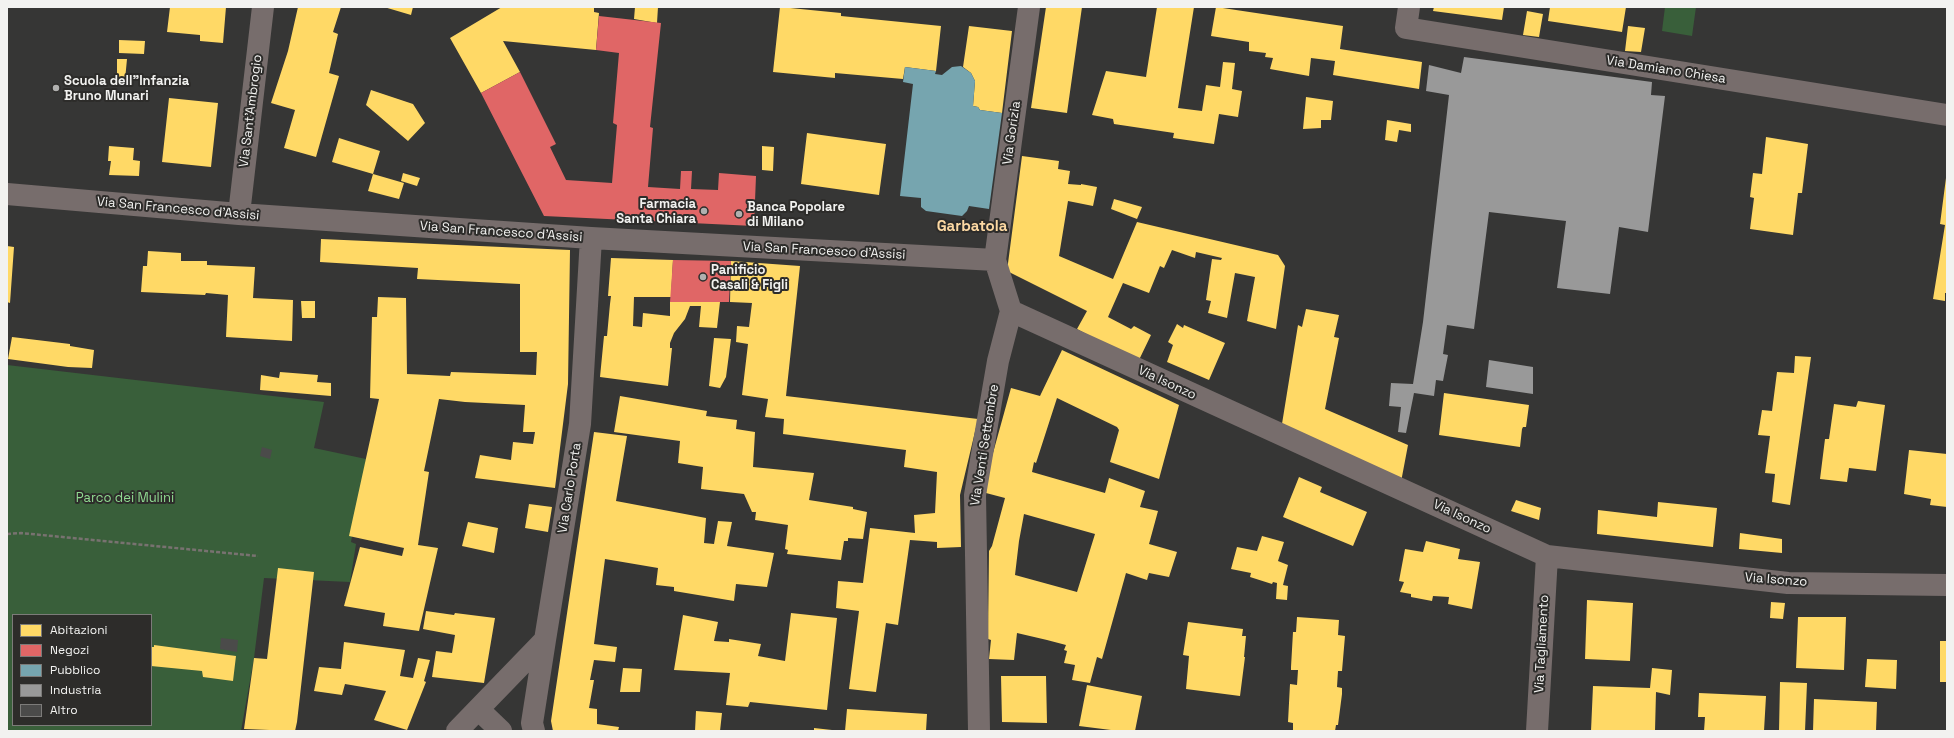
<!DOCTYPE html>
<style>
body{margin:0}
#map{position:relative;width:1954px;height:738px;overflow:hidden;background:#363635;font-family:"Space Grotesk",sans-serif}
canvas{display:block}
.frame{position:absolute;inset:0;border:8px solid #f2f2f0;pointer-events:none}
.legend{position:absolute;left:12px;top:614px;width:140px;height:112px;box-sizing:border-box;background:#2d2c2a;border:1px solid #7c7b79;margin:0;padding:5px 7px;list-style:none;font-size:12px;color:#f2f2f0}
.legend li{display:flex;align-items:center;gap:8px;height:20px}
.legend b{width:20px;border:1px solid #7c7b79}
</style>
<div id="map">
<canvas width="1954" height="738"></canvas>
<div class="frame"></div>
<ul class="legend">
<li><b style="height:11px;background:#ffd966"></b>Abitazioni</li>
<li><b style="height:11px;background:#e06666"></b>Negozi</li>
<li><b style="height:11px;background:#76a5af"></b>Pubblico</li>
<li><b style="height:11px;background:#999"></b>Industria</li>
<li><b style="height:11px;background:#4b4b4a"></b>Altro</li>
</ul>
</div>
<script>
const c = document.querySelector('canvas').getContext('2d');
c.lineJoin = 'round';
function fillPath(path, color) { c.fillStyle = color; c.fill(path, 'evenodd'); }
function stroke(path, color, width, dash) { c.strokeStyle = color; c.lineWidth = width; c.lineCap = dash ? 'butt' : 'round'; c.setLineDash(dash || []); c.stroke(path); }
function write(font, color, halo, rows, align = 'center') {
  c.font = font + ' "Space Grotesk",sans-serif'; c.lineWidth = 4; c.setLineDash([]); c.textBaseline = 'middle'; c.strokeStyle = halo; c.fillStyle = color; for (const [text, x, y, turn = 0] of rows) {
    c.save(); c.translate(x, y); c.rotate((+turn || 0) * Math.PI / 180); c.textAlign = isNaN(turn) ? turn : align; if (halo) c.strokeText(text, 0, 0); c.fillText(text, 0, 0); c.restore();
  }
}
fillPath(new Path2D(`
 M1665,7h31l-4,29 -30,-5z
 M7,365l317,37 -10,46 52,11 -15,83 5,2 -6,38 -86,-4 -10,80 -13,73h-234zM13,615h138v110h-138z`), '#395f3a');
fillPath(new Path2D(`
 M170,7h56l-3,36 -23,-2v-6l-33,-3z
 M298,7h43l-8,25 5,2 -9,39 10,3 -23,81 -32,-9 11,-38 -24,-7 17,-52z
 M384,7h29l-2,8z
 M502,7h92v5l5,1 -3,37 -93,-9 17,31 -39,21 -31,-55z
 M635,7h23l-1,16 -23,-4z
 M780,7l61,6v3l100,10 -5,45 -31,-4 -2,12 -68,-6v5l-62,-6z
 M1046,7h36l-15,106 -36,-5z
 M1157,7h37l-16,101 24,3 4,-26 14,2 3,-25 12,1 -3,26 10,2 -4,26 -19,-3 -5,30 -41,-6 1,-5 -60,-9 -1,-5 -21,-4 14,-44 40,6z
 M1216,7l127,19 -3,23 82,13 -3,27 -86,-14 2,-14 -24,-3 -2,18 -39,-7 3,-11 -8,-1 1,-4 -17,-2v-9l-38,-6z
 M1434,7h70l-2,13 -69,-9z
 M1550,7h76l-4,25 -74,-11z
 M1527,11l16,3 -4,23 -16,-2z
 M969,26l43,5 -10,82 -22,-3 -2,-3 -5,-1 2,-25 -4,-8 -8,-6z
 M1628,26l17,2 -4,24 -16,-1z
 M119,40l26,1 -1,13 -25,-1z
 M117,59h10l-2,21h-8z
 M371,90l42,14 12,19 -17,18 -42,-36z
 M1306,97l27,4 -2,19h-10v8l-18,1z
 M169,98l49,5 -7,64 -49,-5z
 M1387,120l24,4v8l-12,-2 -2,12 -12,-2z
 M807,133l79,11 -7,51 -78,-11z
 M1766,137l42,7 -6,49h-4l-5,42 -43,-6 4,-31 -4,-1 3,-24 9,1z
 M339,138l41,13 -7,23 -41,-12z
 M109,146l25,2 -1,12 7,1 -1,15 -30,-1 2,-14h-3z
 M762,146l12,1 -1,24 -11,-1z
 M1022,156l37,5 -1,8 12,2 -2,13 13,1v-1l16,3 -4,19 -25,-5 -9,55 54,23 24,-57 141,33 7,11 -9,63 -29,-8 8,-44 -20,-4 -8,45 -19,-5 3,-12 -5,-1 6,-41 9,1 1,-2 -26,-6 -1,6 -23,-8 -8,18 -4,-2 -11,27 -26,-10 -15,34 23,12 3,-3 17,9 -13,27 -61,-33 10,-18 -80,-40z
 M403,173l17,5 -3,8 -16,-5z
 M373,174l31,9 -5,16 -31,-8z
 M1946,178l1,115h-2v8l-12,-2 12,-74 -5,-1z
 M1114,199l28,8 -5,12 -26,-10z
 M321,239l249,11 -2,134 -13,104 -80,-10 5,-23 31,5 2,-18 20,2 2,-12h-12l2,-27 -60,-3 -26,-3 -15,72 5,1 -11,73 20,3 -19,83 -36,-5 2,-13 -41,-7 16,-59 42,9 2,-8 -55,-12 30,-137 -9,-1 2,-81h5l1,-20 28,1 1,76 43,2 1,-4 85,3 1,-23h-17v-68l-103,-5 1,-11 -98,-6z
 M7,246l7,1 -4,56 -3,-1z
 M148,251l33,2v8h26v4l48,2 -2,31 40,2 -1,41 -66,-4 2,-42 -22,-2 -1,2 -64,-3 2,-26h4z
 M611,258l62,2 -2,37h-37l-1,29 9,1 1,-14 27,3v-14h50l-3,26 -18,-1 2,-21h-11l-5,13 -11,14 -4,10v5h2l-4,38 -68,-9 4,-41h3l3,-32 1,-8h-3z
 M731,261l69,5 -14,130 192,23 -18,76 1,52 -24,1v-6l-27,-2 -12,85 -12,-2 -10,69 -27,-3 10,-78 -23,-3 2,-27 25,2 7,-55 45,5 -1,-18 21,-2 2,-41 -33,-5 2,-17 -123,-16 1,-15 -19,-2 3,-18 -26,-4 6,-51 -12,-2 1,-16 12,1 3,-24 -22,-1z
 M301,301h14v17h-13z
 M1306,309l33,6 -5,22 5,1 -14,71 83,36 -7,37 -120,-52 17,-105 4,2z
 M1177,324l6,4 1,-3 41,18 -16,37 -42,-18 6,-17 -5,-3z
 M12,337l58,7v2l24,4 -2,18 -24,-1 -60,-8z
 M714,338l17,1 -5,38 -6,11 -11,-2z
 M1062,350l117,55 -20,74 -49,-17 9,-32 -2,-3 -60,-29 -21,65 -2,-1 -2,10 73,21 4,-15 36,13 -5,16 18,4 -9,33 28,8 -8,25 -20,-4 -2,7 -21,-7 -24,86 -5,-2 -7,26 -18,-3 3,-15 -11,-2 3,-12 -3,-1 2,-5 -19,-5 -30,-7 -3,27 -25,-1 2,-19 -3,-1 1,-88 3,-5 13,-48 -19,-5 2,-22 23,-83 29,8zM1024,514l71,20 -18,58 -62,-17 4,-34z
 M1795,356l16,1 -21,148 -18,-3 3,-28 -10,-1 5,-37 -12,-1 4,-25 10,1 5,-39 17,1z
 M280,372l38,3 -1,7 14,1v13l-71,-6 1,-15 18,3z
 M1444,393l85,12 -3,22h-3l-1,2 -2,18 -81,-12z
 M620,396l87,15 -1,5 31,4 -1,9 19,3 -2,35 61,6 -5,27 44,7v2l14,3 -4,27 -15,-1v3h-4l-3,19 -54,-6 1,-4 -3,-1 3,-24 -33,-5 1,-8h-4l-8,-18 -43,-5 2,-22 -25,-4 2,-22 -66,-9z
 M1858,401l27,4 -9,66 -27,-3 -2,14 -27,-3 5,-40h4l5,-35 22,3z
 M594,432l33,4 -11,65 90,17 -2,25 10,1 4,-23 14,1 -5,24 47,7 -7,34 -31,-3 -2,17 -60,-10v-4l-18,-2 2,-17 -53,-9 -11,85 23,3 -2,15 -21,-2 -4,20h4l-5,28 8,1v15l22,3 -1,4h-65l-2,-10z
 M1909,450l38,4v53l-17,-2 1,-6 -27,-5z
 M1299,477l23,10 -2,5 47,20 -14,34 -70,-29z
 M1516,500l25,8 -2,12 -28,-9z
 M1658,502l59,6 -4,39 -116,-13 1,-24 59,7z
 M529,504l23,3 -4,25 -23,-4z
 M468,522l30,6 -4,25 -32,-7z
 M1740,533l42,6v14l-43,-4z
 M1262,536l22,6 -6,19 10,4 -5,20 5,1 -1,14 -11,-1 1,-16 -4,-1 -1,2 -22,-7 1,-4 -20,-4 6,-22 20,4z
 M1426,541l34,8 -2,10 22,3 -8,47 -24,-5 1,-7 -16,-1 -1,5 -21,-4v-3l-11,-2 4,-10 -5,-1 6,-32 18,3z
 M278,568l36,4 -17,150 -2,9 -51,-2 10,-71 13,1z
 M1587,600l46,3 -3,58 -45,-2z
 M1771,602l14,1 -2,16 -13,-1z
 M426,611l28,4 1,-2 40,5 -11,65 -52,-6 4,-26 16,2 3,-18 -32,-6z
 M791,613l46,5 -10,92 -77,-8 -2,5 -22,-2 4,-32 -56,-3 9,-55 35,7 -4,19 15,1v-3l32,5 -3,12 27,5z
 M1297,617l42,3 -1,15 7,1 -3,35h-4l-1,16 5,1v6l-4,31h-2l-1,6h-42v-8l-5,-1 2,-38 7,1 1,-15h-7v-3l2,-35h3z
 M1798,617h48l-2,53 -48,-2z
 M1188,622l55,7 -1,7h4l-2,21h1l-5,39 -54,-7 3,-33 -6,-1z
 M1940,641h7v41h-7z
 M344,642l61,8 -5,26 13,2 5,-20 12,2 -6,21 2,1 -19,48 -33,-10 12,-29 -41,-7 -3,11 -28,-4 5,-24 22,2z
 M154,645l82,11 -3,25 -30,-4 -1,-6 -51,-5v-19h3z
 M1867,659l30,1 -1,29 -31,-2z
 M623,668l19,1 -2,23h-20z
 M1652,668l20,2 -2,25 -14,-3 -1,39h-64l2,-45 57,2z
 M1001,676h45l1,47 -45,-1z
 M1780,682l27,1 -2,48h-26z
 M1087,685l55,11 -7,35h-16l-40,-5z
 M1699,693l67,3 -2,35h-60l1,-14h-7z
 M1814,699l63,3 -1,29h-63z
 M847,709l80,5 -1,17h-81z
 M696,711l26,2 -2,18h-25z
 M814,728l18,2 -1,1h-17z`), '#ffd966');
fillPath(new Path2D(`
 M599,16l62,7 -11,104 3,1 -5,59 32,2 1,-18h11l-1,18 27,1 1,-17 37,3 -2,50 -210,-10 -63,-123 39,-21 36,72 -6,3 16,33 46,3 5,-58 -4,-2 6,-70 -23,-3z
 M673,260l58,1 -2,41h-59z`), '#e06666');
fillPath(new Path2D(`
 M961,66l10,7 4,8 -2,25 5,1 2,3 22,3 -13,96 -20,-3 -2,5 -5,5 -36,-5 -5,-4v-9l-21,-2 13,-112 -10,-2 2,-15 31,4 -1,3 7,1 10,-8z`), '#76a5af');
fillPath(new Path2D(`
 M1464,57l188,25 -1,13 14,1 -17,136 -29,-5 -9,67 -53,-6 9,-67 -77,-9 -15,117 -27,-4 -4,29 5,1 -5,26 -7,-1 -2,16 -20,-3 -8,40 -8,-1 3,-25 -12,-1 2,-23 22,1 10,-62 26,-227 -23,-4 3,-26 32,8z
 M1489,360l44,7v27l-47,-7z`), '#999');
fillPath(new Path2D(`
 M262,447l10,3 -2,9 -10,-3z
 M221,638l17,2 -1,12 -17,-3z`), '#4b4b4a');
stroke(new Path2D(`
 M7,534l14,-1 237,23`), '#787270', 2.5, [4, 2]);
stroke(new Path2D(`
 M1409,7l-3,21 541,87
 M7,194l232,20 352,24 404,22
 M239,214l24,-207
 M1011,311l536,245 241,27 159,2
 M478,709l23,22
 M457,731l88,-91 35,-216 11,-186
 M534,731l-2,-8 13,-83
 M979,731l-4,-236 23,-134 13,-50 -16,-51 34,-253
 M1537,731l10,-175`), '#776d6c', 22);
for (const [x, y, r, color] of [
 [56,88,4,"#b0b0af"],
 [704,211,4,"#b0b0af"],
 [739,214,4,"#b0b0af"],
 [703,277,4,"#b0b0af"]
]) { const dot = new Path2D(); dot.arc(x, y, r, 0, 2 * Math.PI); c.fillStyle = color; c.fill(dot); stroke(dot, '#2d2c2a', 1.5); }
write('13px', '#f2f2f0', '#2d2c2a', [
 ["Via Damiano Chiesa",1666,70,9],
 ["Via Sant'Ambrogio",251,111,-83],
 ["Via Gorizia",1012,133,-82],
 ["Via San Francesco d'Assisi",178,209,5],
 ["Via San Francesco d'Assisi",501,232,4],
 ["Via San Francesco d'Assisi",824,251,3],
 ["Via Isonzo",1167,383,25],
 ["Via Venti Settembre",985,445,-81],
 ["Via Carlo Porta",570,488,-81],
 ["Via Isonzo",1462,517,25],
 ["Via Isonzo",1776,580,4],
 ["Via Tagliamento",1542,644,-87]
]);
write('bold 13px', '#f2f2f0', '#2d2c2a', [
 ["Scuola dell\"Infanzia",64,81],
 ["Bruno Munari",64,96],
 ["Farmacia",696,204,"right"],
 ["Santa Chiara",696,219,"right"],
 ["Banca Popolare",747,207],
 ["di Milano",747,222],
 ["Panificio",711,270],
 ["Casali & Figli",711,285]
], 'left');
write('13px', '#90da91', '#2d2c2a', [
 ["Parco dei Mulini",125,498]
]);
write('bold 15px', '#fdd9a3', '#2d2c2a', [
 ["Garbatola",972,227]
]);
</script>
